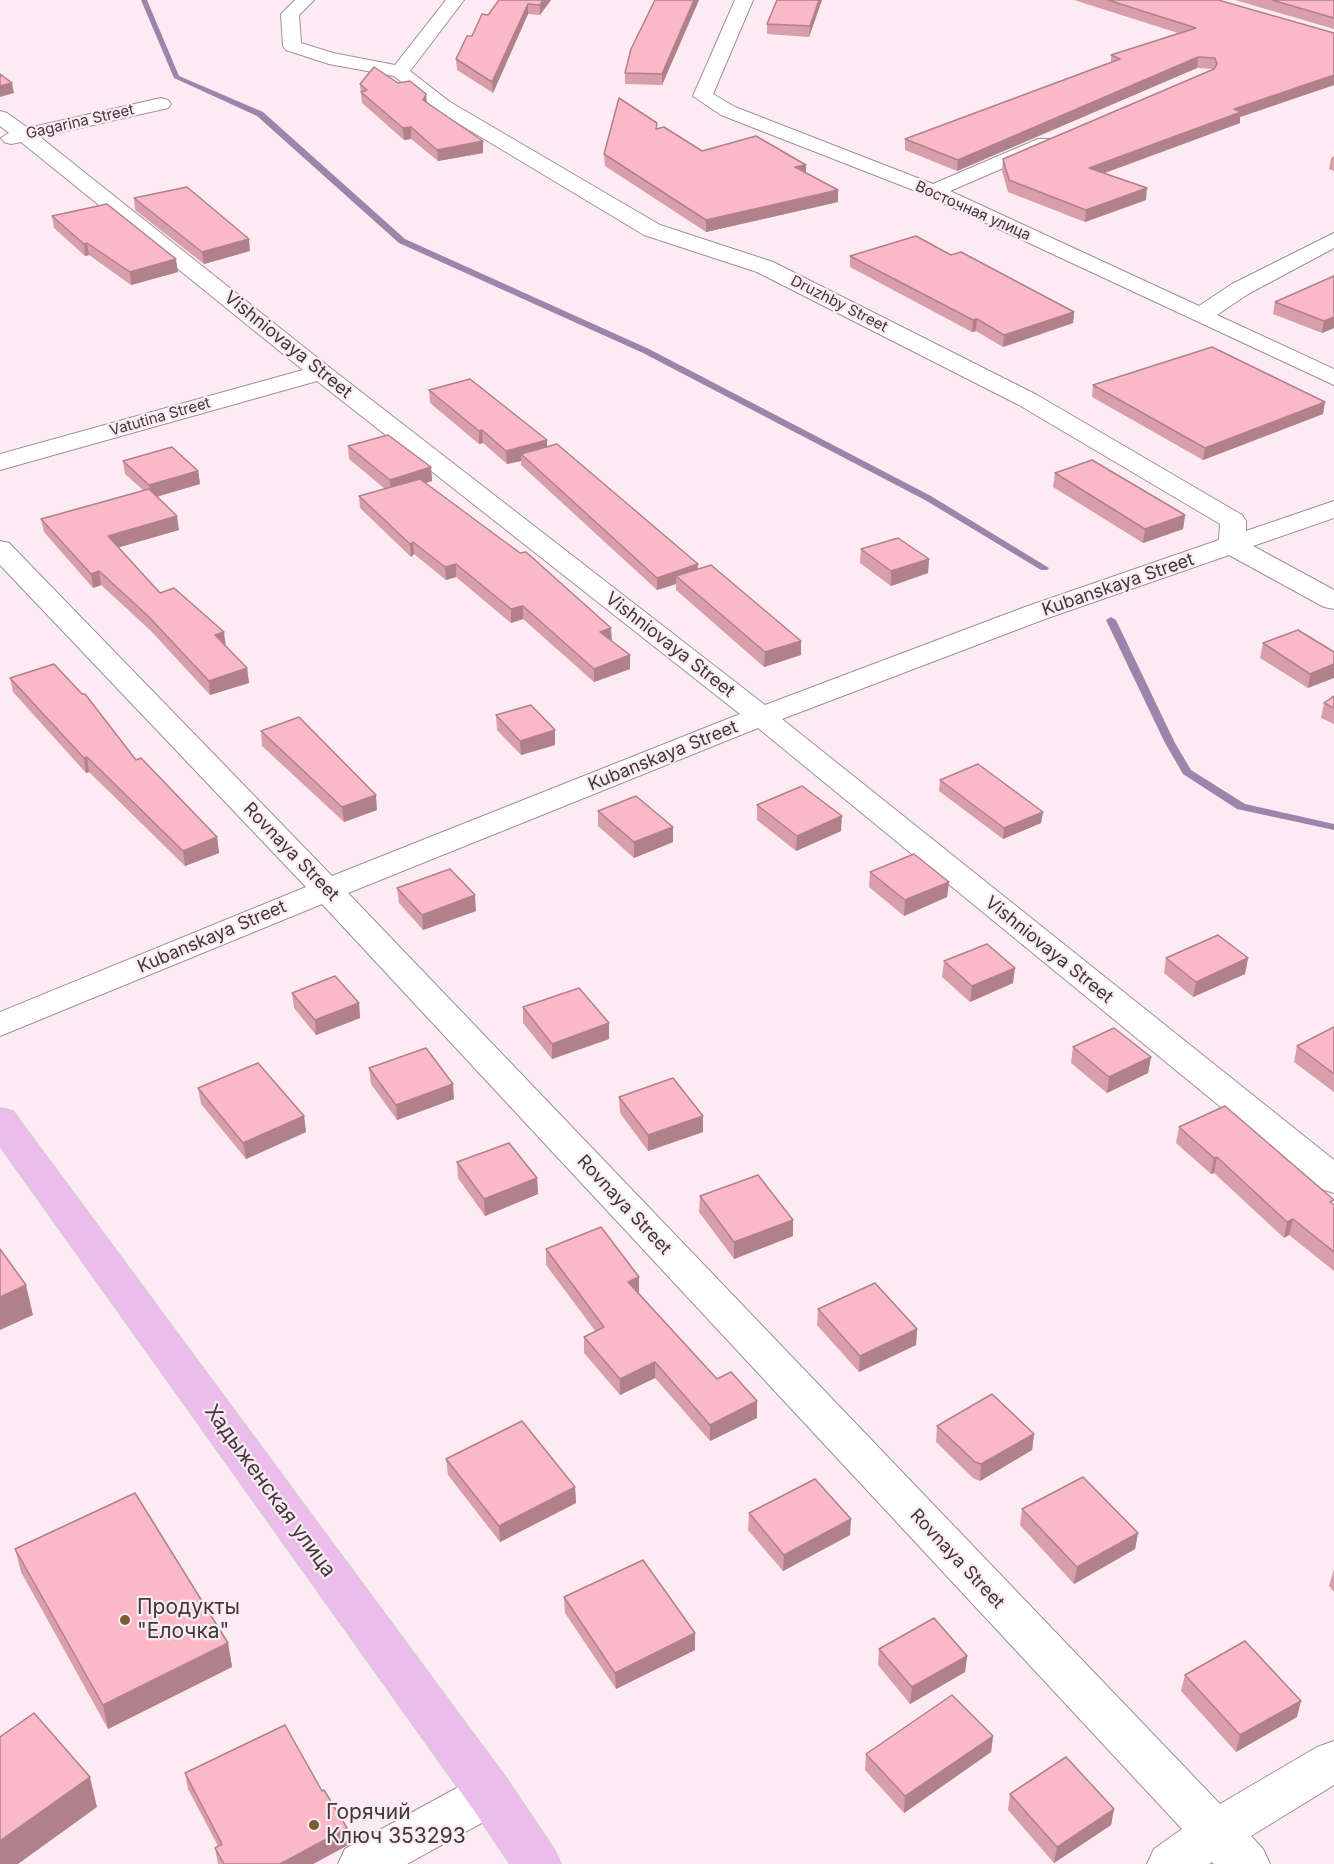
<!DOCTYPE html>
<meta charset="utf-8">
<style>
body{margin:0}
canvas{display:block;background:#fcebf3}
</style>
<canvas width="1334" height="1864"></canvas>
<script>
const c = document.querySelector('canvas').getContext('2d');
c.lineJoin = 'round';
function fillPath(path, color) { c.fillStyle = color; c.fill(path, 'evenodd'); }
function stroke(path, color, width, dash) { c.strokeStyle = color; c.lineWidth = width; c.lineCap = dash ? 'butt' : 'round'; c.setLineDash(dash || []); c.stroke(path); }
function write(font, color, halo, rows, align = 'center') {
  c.font = font + ' Inter,sans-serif'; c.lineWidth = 4.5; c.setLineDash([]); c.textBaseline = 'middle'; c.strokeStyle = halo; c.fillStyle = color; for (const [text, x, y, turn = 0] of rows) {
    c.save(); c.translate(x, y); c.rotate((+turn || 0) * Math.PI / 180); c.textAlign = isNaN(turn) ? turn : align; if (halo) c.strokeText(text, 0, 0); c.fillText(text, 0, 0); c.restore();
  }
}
fillPath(new Path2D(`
 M141,0h6l32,76 84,36 142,127 244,110 282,147 118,72 -2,2h-6l-116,-70 -282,-147 -244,-110 -142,-127 -83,-38z
 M1111,617l5,3 59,123 16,27 54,34 89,20v6l-97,-21 -54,-35 -18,-31 -59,-123z`), '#9b85aa');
const minor = new Path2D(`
 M295,0h19l-15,15 2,28 32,10 62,12 51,-65h18l-54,71 40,31 210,123 113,37 264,133 205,120 4,6v10l88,-30v17l-81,28 81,44v19l-10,-2 -95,-52 -184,64 -263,100 552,441v33l-13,-4 -563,-461 -410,165 872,911 97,-57 17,-6v44l-83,51 12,13 7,15h-56l-2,-2 -3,2h-62l7,-15 28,-20 -860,-925 -322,132v-24l306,-125 -306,-322v-24l9,2 323,333 408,-162 -423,-333 -317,89v-16l303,-84 -282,-228 -10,2 -7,-2 -3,-4 8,-5 -9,-7v-15l7,2 21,15 133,-30 7,2 3,4 -3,4 -128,29 289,230 436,338 260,-98 194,-67 1,-16 -201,-119 -262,-133 -113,-37 -208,-125 -42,-34 -65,-12 -43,-14 -3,-4 -2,-32z
 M735,0h18l-40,94 22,13 198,77 105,-45h14l3,4 -3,4 -102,44 249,115 33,-22 102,-51v15l-86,46 -31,21 117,54v16l-408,-190 -205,-80 -28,-19z
 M490,1773l17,6 7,15 -7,15 -100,55h-69l7,-15 128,-70z`);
const major = new Path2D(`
 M0,1108l13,3 494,668 47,70 7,15h-51l-37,-55 -473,-663z`);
stroke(minor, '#a09198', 2);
stroke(major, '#d1cfd0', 2);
fillPath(minor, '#fff');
fillPath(major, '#ecbcea');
fillPath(new Path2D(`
 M499,0h52l-11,15 -12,-1 -35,79 -36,-23 -1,-11 32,-44z
 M655,0h44l-37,85 -37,-1v-11z
 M822,0l-13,37 -42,-3v-10z
 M1074,0h144l116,33v52l-94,32v6l-135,50 41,27 -61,22 -77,-30 -6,-21 1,-12 211,-90 -17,-1 -240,103 -52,-21v-11l206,-77v-7l67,-22z
 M1235,0h99v29z
 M360,84l66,10 1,9 56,50 -45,8 -27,-22 -7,1 -42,-37z
 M657,129l45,22 104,22 32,29 -132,30 -101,-66 -1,-12z
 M1334,156v15l-5,-2 2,-11z
 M134,198l116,53 -46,13 -69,-54z
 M52,216l126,56 -47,13 -42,-30 -4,1 -31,-28z
 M951,255l123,57 -1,11 -70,24 -27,-16 -4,1 -122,-65v-11z
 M1334,276v52l-12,5 -49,-19 2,-12z
 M1093,385l230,29 -120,46 -111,-63z
 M429,390l118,50v7l150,122 104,72v14l-37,12 -88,-77v-6l-19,6 -136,-125v-4l-14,3 -24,-21 -4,1 -49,-41z
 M348,446l83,21 1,14 -7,2 187,158 18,14v14l-36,13 -71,-63 -12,4 -55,-46 -10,3 -32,-26 -3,3 -51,-49 -1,-12 26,-7 -36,-30z
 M123,461l75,10 2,13 -43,13 22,33 -61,17 42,46 65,53 22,22 2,15 -39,12 -60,-65 -49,-45 -8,3 -49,-56 -3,-13 102,-29 -18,-16z
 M1055,473l130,42 -2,14 -40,14 -90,-56z
 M861,549l68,10 -1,14 -37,13 -31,-23z
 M1263,643l71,9 -26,36 -48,-30z
 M10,678l126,82 81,77 2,16 -34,13 -96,-94 -3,1 -73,-81z
 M1334,696v28l-13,-6 3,-15z
 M496,715l59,15v15l-34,10 -24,-25z
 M261,731l116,79 -33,12 -82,-76z
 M940,780l103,32 -2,11 -38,16 -64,-48z
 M757,805l84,26 -45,20 -39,-31z
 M598,811l75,16v15l-39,16 -36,-32z
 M870,872l79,10 -2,15 -43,19 -35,-29z
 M397,888l79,23 -53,19 -24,-27z
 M1166,958h82l-3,16 -52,23 -29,-24z
 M944,961l69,22 -43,19 -28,-25z
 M292,993l67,10 1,15 -44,17 -22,-27z
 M523,1007l86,16v16l-57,20 -29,-36z
 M1334,1027v65l-40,-30 3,-16z
 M1073,1047l78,10 -3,16 -41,20 -36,-30z
 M369,1068l85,31 -57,21 -26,-36z
 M198,1088l106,28 2,16 -60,27 -45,-55z
 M619,1097l84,35 -55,19 -28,-38z
 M1179,1127l155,78v66l-45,-36 -5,3 -70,-65 -3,1 -35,-31z
 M457,1162l80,16 1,16 -53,22 -27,-38z
 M700,1196l93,24v16l-59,23 -35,-47z
 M546,1249l93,44 78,86 40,22v17l-47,23 -55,-63 -35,17 -36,-42v-16l12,-5 -50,-67z
 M818,1309l99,20 -1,16 -57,27 -42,-47z
 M937,1426l97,8 -2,16 -52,31 -7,-3 -37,-36z
 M446,1459l129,28 1,16 -76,39 -52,-67z
 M1022,1509l116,24 -3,16 -61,35 -54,-59z
 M749,1513l101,22 -67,36 -35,-41z
 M15,1549l213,94 4,24 -124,62 -87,-157z
 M1334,1569v23l-5,-6z
 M564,1597l131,53 -79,39 -51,-76z
 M879,1649l88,7 -2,16 -55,32 -32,-39z
 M1185,1675l112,42 -61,35 -55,-61z
 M993,1736l-2,16 -87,61 -39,-43 1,-16z
 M185,1773l165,71 -37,20h-95l-3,-16 3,-2 -30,-57z
 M1010,1794l104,15 -3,16 -57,38 -46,-53z`), '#d89eaa');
fillPath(new Path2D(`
 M543,0h8l-11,15v-10z
 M694,0h5l-37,85v-11z
 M819,0h3l-13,37 1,-11z
 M528,4v10l-35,79 -1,-11z
 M1198,57l-1,11 -240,103 1,-11z
 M1334,75v10l-94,32v6l-152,56 1,-11 145,-59z
 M12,83l2,10 -14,4v-11z
 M426,94l1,12 -4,-6z
 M411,127v12l-7,1 -1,-12z
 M483,141v12l-45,8 -1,-11z
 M806,165v11l-11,-9z
 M1147,188l-1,12 -61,22 1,-12z
 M838,190v12l-132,30v-12z
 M249,239l1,12 -46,13 -2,-12z
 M87,243l2,12 -4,1 -1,-12z
 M176,259l2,13 -47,13 -1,-13z
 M1074,312l-1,11 -70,24 1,-12z
 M1334,317v11l-12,5 2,-12z
 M977,319l-1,12 -4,1 1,-12z
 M1325,402l-2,12 -120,46 2,-12z
 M482,430l1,13 -4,1v-13z
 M547,440v13l-26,1v7l-14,3 -1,-13z
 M431,467l1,14 -41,13 -1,-14z
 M198,471l2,13 -49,14 -2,-13z
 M1185,515l-2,14 -40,14 2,-14z
 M177,516l2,14 -69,20 -2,-14z
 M413,542l1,12 -3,3 -1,-13z
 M929,559l-1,14 -37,13v-15z
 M456,564v13l-10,3 -1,-13z
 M698,564l-1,12h-21v8l-19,6v-12z
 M99,571l2,14 -8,3 -2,-14z
 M523,606v13l-12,4v-14z
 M611,628l1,14 -12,-10z
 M224,632l2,15 -11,-12z
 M801,641v14l-37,12 1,-15z
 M630,655v14l-36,13v-13z
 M1334,664v14l-26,10 2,-14z
 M247,668l2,15 -39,12 -1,-14z
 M555,730v15l-34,10 -1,-14z
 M87,757l2,15 -3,1 -2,-15z
 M376,795l1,15 -33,12 -2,-15z
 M1043,812l-2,11 -38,16 1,-11z
 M842,816l-1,15 -45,20 1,-15z
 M673,827v15l-39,16v-16z
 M217,837l2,16 -34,13 -2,-15z
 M949,882l-2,15 -43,19 1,-16z
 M475,895l1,16 -53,19 -1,-15z
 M1248,958l-3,16 -52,23 3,-15z
 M1015,968l-2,15 -43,19 2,-16z
 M359,1003l1,15 -44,17 -1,-15z
 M609,1023v16l-57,20v-15z
 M1151,1057l-3,16 -41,20 2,-16z
 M453,1084l1,15 -57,21 -1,-15z
 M304,1116l2,16 -60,27 -3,-16z
 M703,1116v16l-55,19v-16z
 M1217,1157l-3,16 -3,1 3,-16z
 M537,1178l1,16 -53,22 -1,-17z
 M1293,1219l-4,16 -5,3 3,-16z
 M793,1220v16l-59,23v-17z
 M639,1277v16l-11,-11z
 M26,1285l7,30 -33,15v-33z
 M917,1329l-1,16 -57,27 1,-16z
 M655,1362v16l-35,17v-16z
 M757,1401v17l-47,23v-16z
 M1034,1434l-2,16 -52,31 1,-17z
 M575,1487l1,16 -76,39 -1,-16z
 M851,1519l-1,16 -67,36 1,-16z
 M1138,1533l-3,16 -61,35 3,-17z
 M695,1633v17l-79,39 -1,-16z
 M228,1643l4,24 -124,62 -5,-24z
 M967,1656l-2,16 -55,32 2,-17z
 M1301,1701l-4,16 -61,35 4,-17z
 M993,1736l-2,16 -87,61 1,-17z
 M90,1777l7,30 -79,57h-18v-23z
 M1114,1809l-3,16 -57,38 3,-16z
 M347,1828l3,16 -37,20h-33z`), '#b0818b');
const building = new Path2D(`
 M499,0h44l-3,5 -12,-1 -36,78 -36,-23 11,-23h5l10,-22 6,1z
 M655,0h39l-32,74 -37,-1 6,-24z
 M777,0h42l-9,26 -43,-2z
 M1108,0h110l116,33v42l-100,34 7,3 -152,56 58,20 -61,22 -77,-30 -6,-21 211,-90 3,-5 -2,-6 -17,-1 -240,103 -53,-21 215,-80 -9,-4 85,-27z
 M1272,0h62v18z
 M374,67l24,16 12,-2 16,13 -3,6 60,41 -46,9 -26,-23 -8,1 -42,-36 6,-2 -7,-6z
 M0,74l12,9 -12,3z
 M619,98l38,25 -1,6 8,-2 38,24 54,-15 50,29 -11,2 43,23 -132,30 -102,-66z
 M187,187l62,52 -47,13 -68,-54z
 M107,204l69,55 -46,13 -43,-29 -3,1 -32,-28z
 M916,236l35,19 10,-3 113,60 -70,23 -27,-16 -4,1 -123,-64z
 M1334,276v41l-10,4 -49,-19z
 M1212,347l113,55 -120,46 -112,-63z
 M470,379l77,61 -41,11 -24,-21 -3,1 -50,-41z
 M388,435l43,32 -41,13 -42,-34z
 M557,444l141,120 -41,14 -136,-124z
 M172,447l26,24 -49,14 -26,-24z
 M1092,460l93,55 -40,14 -90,-56z
 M420,479l100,74 6,-1 85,76 -11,4 30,23 -36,14 -71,-63 -12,3 -55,-45 -11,3 -32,-25 -3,2 -51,-48z
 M149,489l28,27 -69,20 52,57 14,-5 50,44 -9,3 32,33 -38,13 -61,-65 -49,-45 -8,3 -50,-55z
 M898,538l31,21 -38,12 -30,-22z
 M711,565l90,76 -36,11 -89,-76z
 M1298,630l36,22v12l-24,10 -47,-31z
 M54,664l28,30h3l51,66 5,-2 76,79 -34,14 -96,-94 -3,1 -74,-80z
 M1334,696v12l-10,-5z
 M531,705l24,25 -35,11 -24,-26z
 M299,717l77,78 -34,12 -81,-76z
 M978,764l65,48 -39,16 -64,-48z
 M802,786l40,30 -45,20 -40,-31z
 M636,796l37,31 -39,15 -36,-31z
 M914,854l35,28 -44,18 -35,-28z
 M450,869l25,26 -53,20 -25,-27z
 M1218,935l30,23 -52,24 -30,-24z
 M987,944l28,24 -43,18 -28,-25z
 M335,976l24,27 -44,17 -23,-27z
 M579,988l30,35 -57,21 -29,-37z
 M1334,1027v47l-37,-28z
 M1114,1028l37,29 -42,20 -36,-30z
 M426,1048l27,36 -57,21 -27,-37z
 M258,1063l46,53 -61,27 -45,-55z
 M673,1078l30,38 -55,19 -29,-38z
 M1225,1106l109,94 -4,2 4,3v47l-41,-33 -6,3 -70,-65 -3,1 -35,-31z
 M509,1143l28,35 -53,21 -27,-37z
 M758,1175l35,45 -59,22 -34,-46z
 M601,1227l38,50 -11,5 89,97 14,-7 26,29 -47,24 -55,-63 -35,17 -36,-42 20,-10 -58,-78z
 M0,1249l26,36 -26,12z
 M875,1283l42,46 -57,27 -42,-47z
 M992,1394l42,40 -53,30 -6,-2 -38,-36z
 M522,1421l53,66 -76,39 -53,-67z
 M1083,1477l55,56 -61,34 -55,-58z
 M815,1479l36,40 -67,36 -35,-42z
 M135,1493l93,150 -125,62 -88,-156z
 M643,1560l52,73 -80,40 -51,-76z
 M934,1618l33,38 -55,31 -33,-38z
 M1245,1641l56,60 -61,34 -55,-60z
 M952,1695l41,41 -88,60 -39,-42z
 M34,1713l56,64 -90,64v-104z
 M285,1725l37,66 2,-1 23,38 -67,36h-56l-9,-16 7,-4 -37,-71z
 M1066,1757l48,52 -57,38 -47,-53z`);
fillPath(building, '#fbb8c6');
stroke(building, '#b0818b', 1.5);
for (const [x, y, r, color] of [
 [125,1620,6,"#795c2f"],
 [314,1825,6,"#795c2f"]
]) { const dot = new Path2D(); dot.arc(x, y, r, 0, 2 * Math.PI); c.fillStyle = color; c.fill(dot); stroke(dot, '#fcebf3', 2); }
write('15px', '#3f393c', '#fcebf3', [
 ["Gagarina Street",80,122,-13],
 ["Восточная улица",973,211,24],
 ["Druzhby Street",839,304,27],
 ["Vatutina Street",160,417,-16]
]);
write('18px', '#3f393c', '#fcebf3', [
 ["Vishniovaya Street",288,345,39],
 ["Kubanskaya Street",1118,585,-19],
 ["Vishniovaya Street",670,645,38],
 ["Kubanskaya Street",663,756,-22],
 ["Rovnaya Street",291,852,46],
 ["Kubanskaya Street",212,937,-23],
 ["Vishniovaya Street",1049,950,39],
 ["Rovnaya Street",624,1205,47],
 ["Rovnaya Street",957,1559,47]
]);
write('21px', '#3f393c', '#fcebf3', [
 ["Хадыженская улица",270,1491,54]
]);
write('21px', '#3f393c', '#fcebf3', [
 ["Продукты",137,1608],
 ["\"Елочка\"",137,1632],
 ["Горячий",326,1813],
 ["Ключ 353293",326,1837]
], 'left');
</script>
